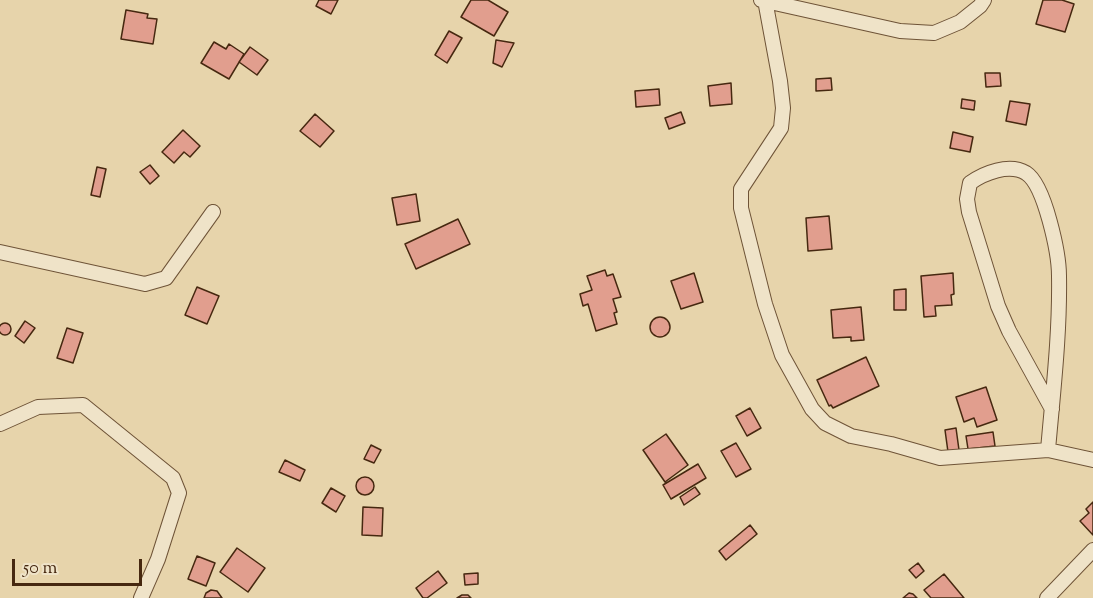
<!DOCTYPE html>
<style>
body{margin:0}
#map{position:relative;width:1093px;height:598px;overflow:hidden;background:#e7d4ab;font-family:"Sorts Mill Goudy",serif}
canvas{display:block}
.scale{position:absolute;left:12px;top:559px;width:130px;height:27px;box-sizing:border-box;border:3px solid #462810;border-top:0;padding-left:8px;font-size:18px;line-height:21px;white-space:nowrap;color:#462810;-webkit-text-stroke:4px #efe3c8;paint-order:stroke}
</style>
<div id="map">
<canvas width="1093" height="598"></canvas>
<div class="scale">50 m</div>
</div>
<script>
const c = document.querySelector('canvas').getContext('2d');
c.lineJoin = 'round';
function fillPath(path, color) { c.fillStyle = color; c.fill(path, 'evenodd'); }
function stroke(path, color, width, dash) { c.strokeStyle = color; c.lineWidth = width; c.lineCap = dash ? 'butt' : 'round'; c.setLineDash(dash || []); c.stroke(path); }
const building = new Path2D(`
 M319,0h19l-7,14 -15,-8z
 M471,0h17l20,12 -14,24 -33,-19z
 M1043,0h19l12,4 -9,28 -29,-8z
 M126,10l22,4 -1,4 10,1 -4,25 -32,-5z
 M449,31l13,7 -15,25 -12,-8z
 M496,40l18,3 -12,24 -9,-4z
 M214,42l12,7 3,-5 15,10 -15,25 -28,-16z
 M250,47l18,13 -11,15 -18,-13z
 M985,73h15l1,13 -15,1z
 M831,78l1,12 -16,1v-12z
 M731,83l1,21 -22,2 -2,-20z
 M659,89l1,16 -24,2 -1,-16z
 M962,99l13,2 -1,9 -13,-2z
 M1010,101l20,3 -4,21 -20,-4z
 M681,112l4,11 -16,6 -4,-11z
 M315,114l19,17 -14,16 -20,-16z
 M183,130l17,16 -10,11 -6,-5 -10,11 -12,-11z
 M953,132l20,5 -3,15 -20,-4z
 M150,165l9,11 -9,8 -10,-12z
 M97,167l9,2 -6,28 -9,-2z
 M416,194l4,27 -23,4 -5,-27z
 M829,216l3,33 -24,2 -2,-33z
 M458,219l12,25 -54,25 -11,-25z
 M605,270l2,6 6,-2 8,23 -8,2 4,13 -3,1 3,11 -21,7 -8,-27 -5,2 -3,-12 12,-4 -5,-14z
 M694,273l9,29 -22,7 -10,-28z
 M953,273l1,21 -3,1 1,10 -17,1 1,10 -12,1 -3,-41z
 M197,287l22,9 -12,28 -22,-9z
 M906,289v21h-12v-20z
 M861,307l3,33 -13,1v-4l-18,1 -2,-28z
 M650 327a10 10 0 1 1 20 0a10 10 0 1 1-20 0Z
 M25,321l10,7 -11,15 -9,-7z
 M-1 329a6 6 0 1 1 12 0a6 6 0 1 1-12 0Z
 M67,328l16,5 -10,30 -16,-5z
 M866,357l13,29 -46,22 -2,-3 -2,1 -12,-26z
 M986,387l11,33 -20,7 -3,-9 -10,4 -8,-25z
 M750,408l11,20 -14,8 -11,-20z
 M956,428l3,22 -11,2 -3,-22z
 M993,432l2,14 -27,3 -2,-13z
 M666,434l22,31 -23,17 -22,-32z
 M736,443l15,26 -15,8 -15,-26z
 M371,445l10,5 -7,13 -10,-4z
 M285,460l20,10 -5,11 -21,-9z
 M698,464l8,14 -35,21 -8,-14z
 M356 486a9 9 0 1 1 18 0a9 9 0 1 1-18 0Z
 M695,487l5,7 -16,11 -4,-8z
 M331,488l14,8 -9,16 -14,-9z
 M1093,502v33l-13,-14 9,-8 -3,-4z
 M363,507l20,1 -1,28 -20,-1z
 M750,525l7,9 -31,26 -7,-9z
 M237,548l28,20 -17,24 -28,-20z
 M197,556l18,7 -9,23 -18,-7z
 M918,563l6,8 -8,7 -7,-8z
 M438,571l9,12 -20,15h-4l-7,-10z
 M478,573v11l-13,1 -1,-11z
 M944,574l20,24h-33l-7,-8z
 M211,590l6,1 5,7h-18l2,-5z
 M909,593l4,1 4,4h-14z
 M462,595h6l3,3h-14z`);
fillPath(building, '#e19e8e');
stroke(building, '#462810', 1.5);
const minor = new Path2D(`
 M761,0l139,31 34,2 26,-11 20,-16 4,-6
 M765,0l15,81 3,27 -2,20 -40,61v19l24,96 17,51 30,54 13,14 26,13 40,8 49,14 108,-8 45,10
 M0,252l145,32 21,-6 47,-66
 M0,424l38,-17 45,-2 90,73 6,15 -21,66 -17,39
 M1048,450c5,-58 12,-116 11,-174 0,-22 -14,-91 -33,-103 -17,-10 -42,0 -56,10l-3,16 2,13 29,94 11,25 43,78
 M1047,598l46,-48`);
stroke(minor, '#6e5337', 16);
stroke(minor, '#efe3c8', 14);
</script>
